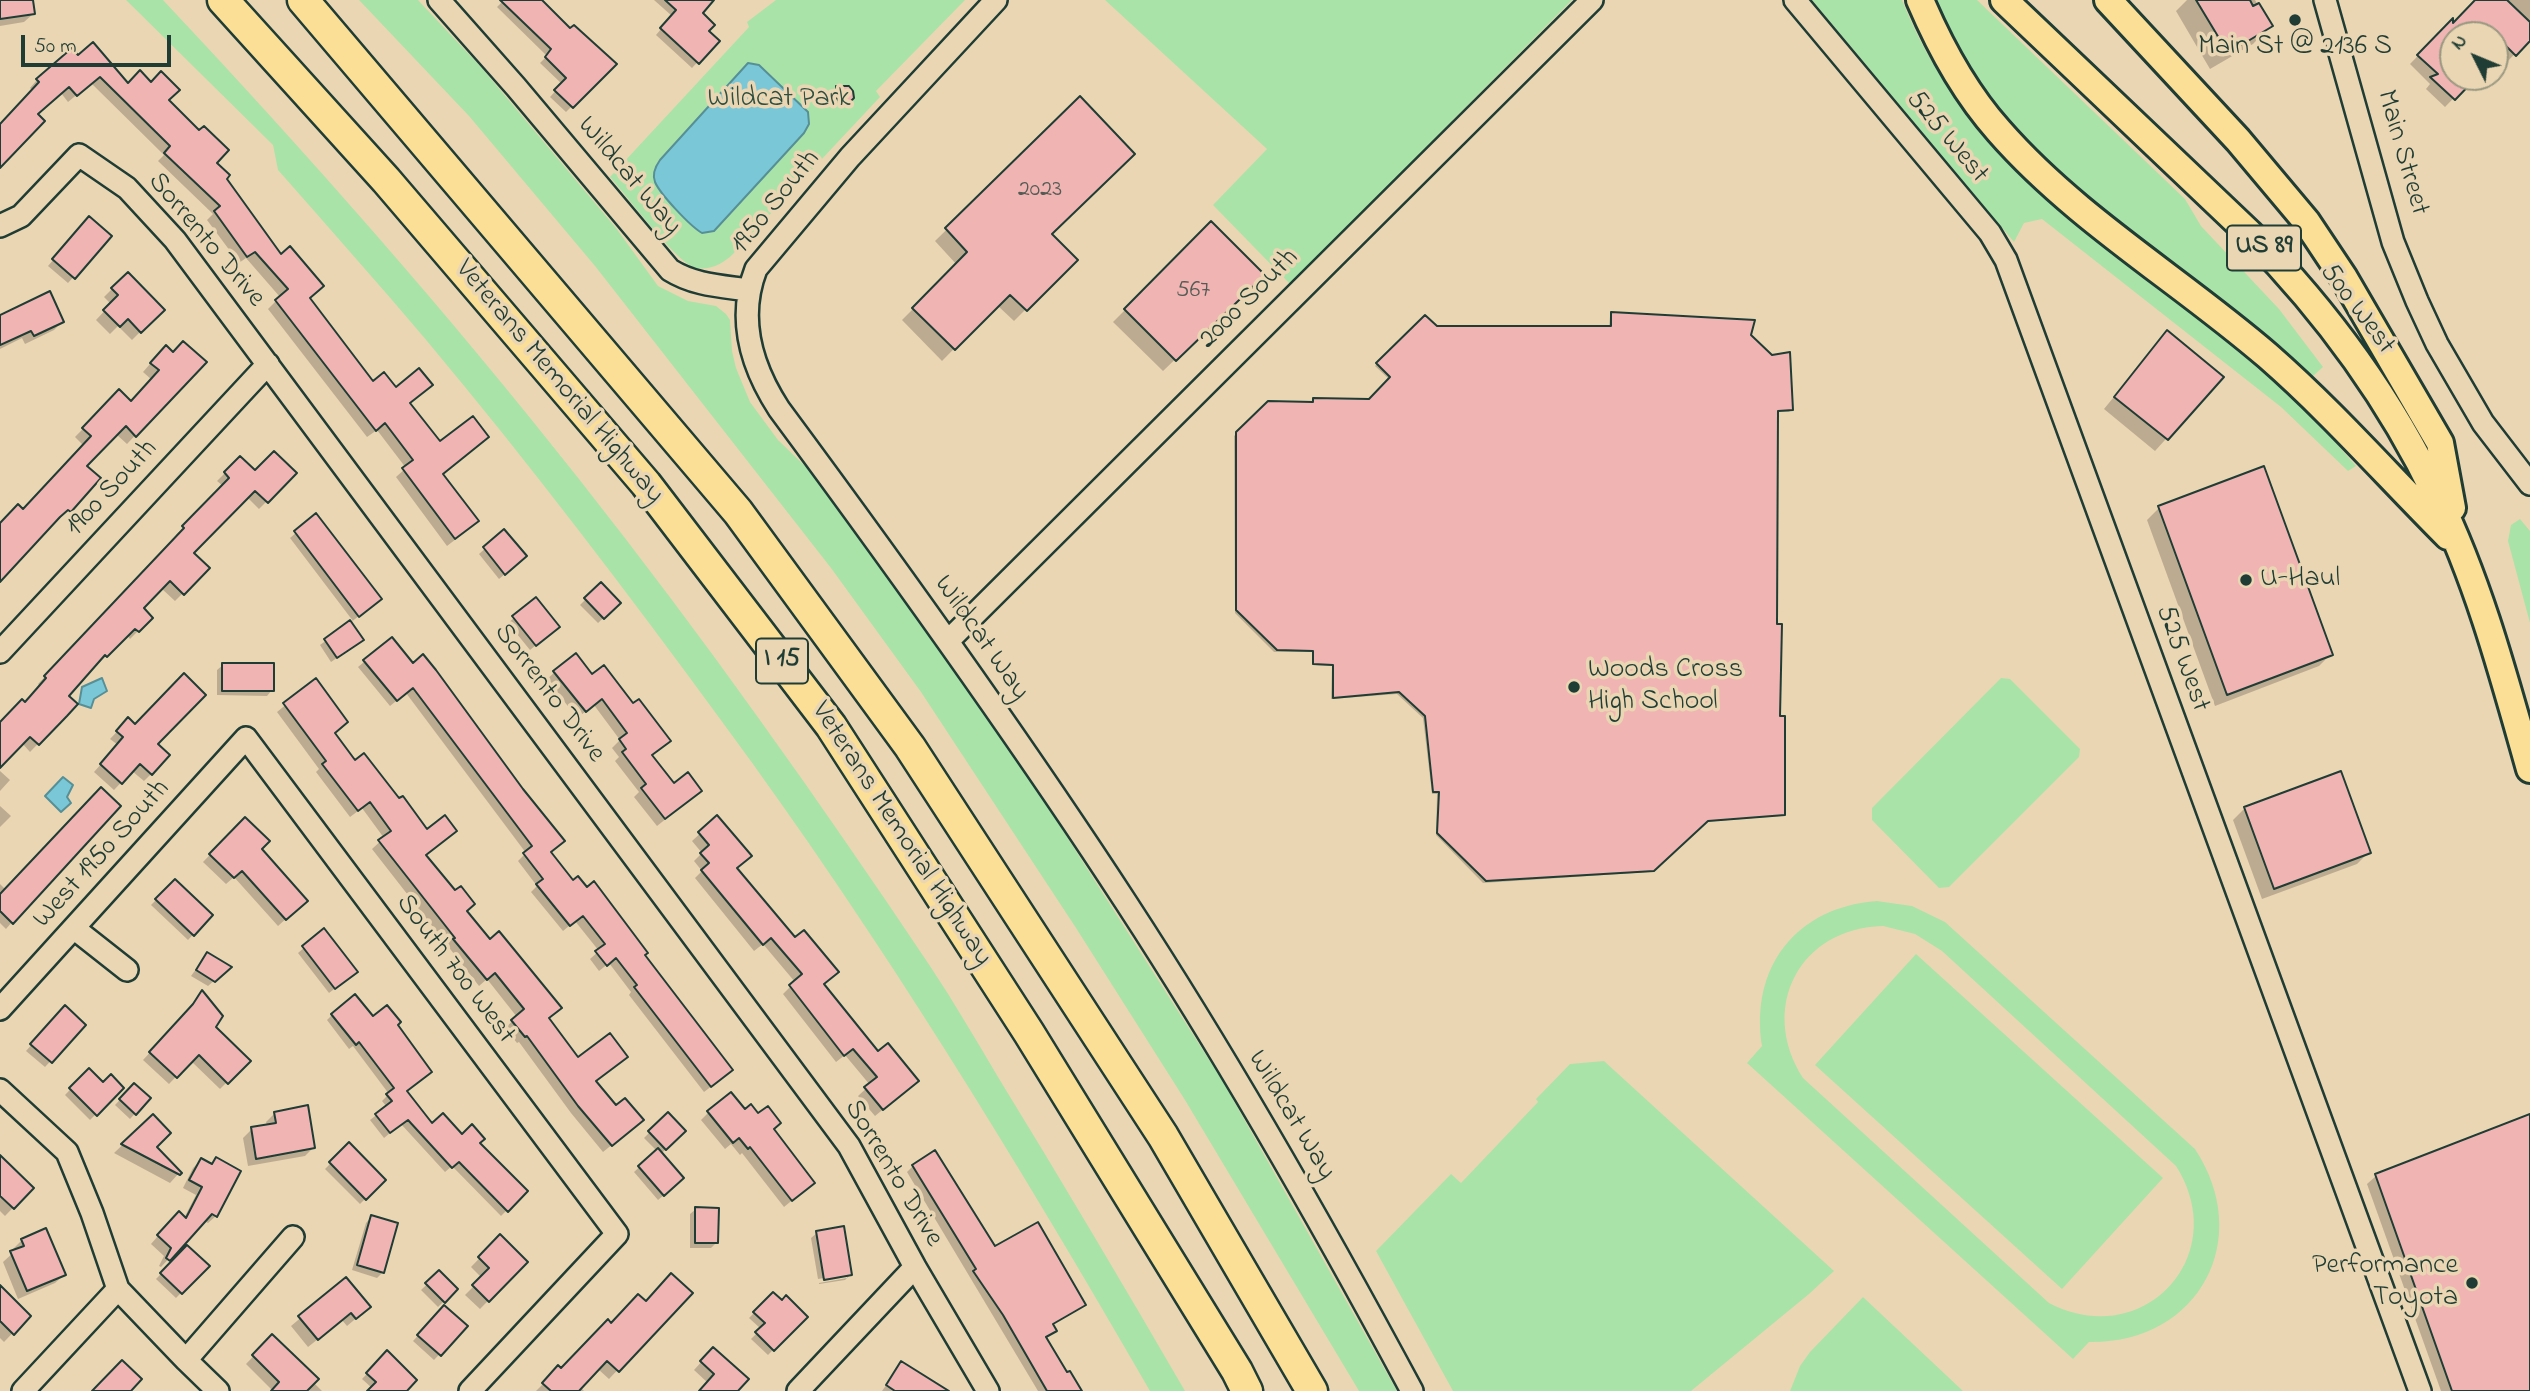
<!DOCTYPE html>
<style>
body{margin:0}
#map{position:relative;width:2530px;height:1391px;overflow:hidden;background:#ebd6b4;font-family:"Indie Flower",sans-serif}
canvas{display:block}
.north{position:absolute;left:2439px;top:21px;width:70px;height:70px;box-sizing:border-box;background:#ebd6b4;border:2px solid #999981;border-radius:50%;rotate:313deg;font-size:19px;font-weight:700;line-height:28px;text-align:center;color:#1f3d34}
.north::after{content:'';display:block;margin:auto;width:24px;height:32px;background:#1f3d34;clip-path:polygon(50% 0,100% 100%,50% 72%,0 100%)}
.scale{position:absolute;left:21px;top:35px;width:150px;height:32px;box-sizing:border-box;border:4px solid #1f3d34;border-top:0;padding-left:9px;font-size:21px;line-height:24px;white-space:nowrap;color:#1f3d34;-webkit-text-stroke:5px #ebd6b4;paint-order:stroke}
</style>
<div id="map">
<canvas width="2530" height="1391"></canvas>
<div class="north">N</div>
<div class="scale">50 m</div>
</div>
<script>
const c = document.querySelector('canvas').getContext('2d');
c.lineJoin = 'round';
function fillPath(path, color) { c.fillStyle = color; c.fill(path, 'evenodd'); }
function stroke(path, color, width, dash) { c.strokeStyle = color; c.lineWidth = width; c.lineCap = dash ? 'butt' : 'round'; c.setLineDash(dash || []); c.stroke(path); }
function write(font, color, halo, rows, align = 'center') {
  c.font = font + ' "Indie Flower",sans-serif'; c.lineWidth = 7; c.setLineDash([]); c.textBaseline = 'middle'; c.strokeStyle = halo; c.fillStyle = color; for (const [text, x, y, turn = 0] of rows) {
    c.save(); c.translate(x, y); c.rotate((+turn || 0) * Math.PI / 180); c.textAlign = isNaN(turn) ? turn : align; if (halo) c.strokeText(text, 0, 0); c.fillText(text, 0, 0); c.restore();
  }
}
fillPath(new Path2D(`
 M126,0h37c145,154 285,313 416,479 124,157 240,321 351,487 24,36 46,74 68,111 64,104 126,209 187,314h-35c-132,-229 -270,-455 -427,-668 -95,-130 -193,-259 -296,-382 -49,-58 -99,-114 -149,-171l-5,-25z
 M359,0h59l63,67 135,161 42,58 30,15 28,5 10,8 4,6 2,31 4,17 14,34 28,38 29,28 136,186 87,125 192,301 175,311h-38l-174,-291 -109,-172 -155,-236 -90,-124 -236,-302 -126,-150z
 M776,0h189l-89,91 4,6 -147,157c-10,10 -25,18 -40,13 -19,-8 -67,-72 -83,-90l139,-150 -2,-5z
 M1105,0h467l-282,284 -77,-79 54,-56z
 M1812,0h90c29,72 69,126 125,180l246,199 43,41 40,46 -8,5 -67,-64 -239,-188 -18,4 -10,19z
 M1927,0h50l208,199 16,27 78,83 44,58 -10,9 -59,-50 -213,-167 -53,-58z
 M2520,519l10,12v92l-22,-82 3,-16z
 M2001,678l9,1 70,70 -1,8 -130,130 -10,1 -67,-68v-12z
 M1877,901l35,5 33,16 250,227c60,91 3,195 -106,193l-16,17 -326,-296 15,-17c-12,-79 34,-139 115,-145zM1883,926l32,8 27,17 234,215c57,90 -33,186 -127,137l-246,-225c-45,-71 -3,-150 80,-152z
 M1916,954l247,224 -101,111 -247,-224z
 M1604,1061l230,210 -25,23 -118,97h-238l-77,-140 75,-77 10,9 77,-81 -2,-3 34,-35z
 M1863,1297l100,94h-173l10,-25 10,-14z`), '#aae3a8');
const water = new Path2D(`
 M748,63l11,2 49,47 1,12 -5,9 -90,98 -12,2c-12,-7 -42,-39 -47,-51 -3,-8 0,-15 5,-22z
 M102,678l5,13 -13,8 -3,9 -12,-4 3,-17z
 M63,777l10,8 -6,12 4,6 -10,9 -16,-16z`);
fillPath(water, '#7ac7d8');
stroke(water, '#569096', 2);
fillPath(new Path2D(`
 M0,0h31l2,14 -9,8 -24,4z
 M504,0h36l30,31 44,33 -48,48 -16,-15 12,-13 -22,-21 7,-7 -50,-49z
 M654,0h47l-1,13 6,19 11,9 -25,27 -36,-33 16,-19z
 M2187,0h68l15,26 -17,18 -43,25 -34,-58z
 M2477,0h53v38l-24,25 -9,-9 -2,2v-21h-42v42h21l-29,30 -19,-18 4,-5 -20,-20 39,-40 3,3z
 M78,58l49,27 40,15 47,63 94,136 64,84 23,6 36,-4 -22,19 30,40 48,-7 -45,38 34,46 -7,8 -22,17 -51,-69 10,-9 -29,-38 -10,7 -99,-128 12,-12 -34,-39 -7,5 -32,-43 6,-6 -55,-53 6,-6 -73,-72 -23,19 -7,-9 -25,22 -36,50v-39l33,-35 -3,-3 7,-8z
 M836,88l16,9 -7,7 -6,1 -3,-4 -2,-11z
 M1080,99l-30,135 25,26 -61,61 -17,-16 -55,56 -40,-41 55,-55 -22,-24z
 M84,224l26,12 -42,47 -20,-17z
 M1211,224l52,51 -100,96 -50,-49z
 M127,274l35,36 -30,30 -14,-14 -8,8 -14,-14 15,-16 -7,-7z
 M1612,313l137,22 42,75 -2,2h-13l-1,213 8,189 -2,2 -77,6 -54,50 -167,11 -47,-48 1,-41h-5l-9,-76 -26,-24 -66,5 1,-33 -20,-1v-13h-38l-39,-39 -1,-177 35,-33 42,-1 3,-2 55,1 21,-21 -15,-14 50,-49 12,11h172l1,-12z
 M0,317l62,5 -8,8 -29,14 -3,-6 -22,11z
 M2167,332l55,45 -67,74 -51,-42z
 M173,354l31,8 -77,82 -11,-10 -31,32 14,12 -99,102v-55l23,-14 61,-65 -9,-9 44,-45 12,11 21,-23 -9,-8 14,-16z
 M240,458l14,15h41l-36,36 -12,-12 -55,56 16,15 -33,33 -14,-13 -20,20 10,10 -21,21 -3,-4 -28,28 -2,-1 -31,34v19l-36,37 -8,-9 -22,22v-40l25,-21 15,-18 -2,-2 140,-147 -2,-2 47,-49 -6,-5z
 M2159,508l172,146 -12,12 -104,40 -68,-186z
 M316,516l58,88 -24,19 6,22 -25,17 -11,-17 33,-24 -63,-83z
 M504,532l15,30 -20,17 -20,-25z
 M601,584l18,19 -21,20 -18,-18z
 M514,618l38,14 -22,18 -22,-27z
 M392,639l157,214 24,29 70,74 82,120 -21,16 -75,-97 2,-3 -22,-29 -10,8 -9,-12 9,-8 -24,-30 -12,10 -32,-39 6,-6 -19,-25 8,-8 -120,-160 -16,13 -32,-39z
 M223,665l49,25 -5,6 -50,-1v-25z
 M555,672l37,4 69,72 -10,8 23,29 18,13 -35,28 -23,-29 5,-5 -24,-31 4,-4 -7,-9 8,-8 -26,-35 -17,13 -30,-39z
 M315,681l18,52 245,327 48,-3 -32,25 40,45 -31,25 -32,-39 -52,-71 -2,1 -12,-15 12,-11 -30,-38 -8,7 -107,-137 12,-11 -22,-30 -12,9 -34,-45 3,-3 -42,-57z
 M128,720l28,24 -5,30 -7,7 -12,-10 -18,19 -20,-18 24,-27 -8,-6z
 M0,771l10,9 -10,11z
 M0,806l11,10 -11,11z
 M2245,808l124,44 -12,12 -95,35 -29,-79z
 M717,818l18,51 87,116 87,103 -34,28 -17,-20 12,-11 -25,-30 -9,7 -53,-68 12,-12 -32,-38 -9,7 -59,-73 7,-7 -8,-10 8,-8 -10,-12z
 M245,819l15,30 38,59 -20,18 -44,-49 -8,7 -23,-22z
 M175,881l36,34 -23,25 -37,-35z
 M0,884l6,6 6,32 -6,7 -6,-6z
 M324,931l26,46 -21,16 -31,-40z
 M207,954l17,18 -16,14 -17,-10z
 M202,993l12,34 34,34 -28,28 -29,-28 -22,23 -26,-24 44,-47z
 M60,1013l24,12 -39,42 -19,-16z
 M332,1015l41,3 23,7 9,67 26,33 47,19 48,47 -25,25 -49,-50 -7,6 -44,-48 -17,14 -14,-18 17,-13 -5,-6 7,-7 -36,-48 -4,3 -22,-29z
 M89,1070l14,15 19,3 -32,32 -25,-25z
 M134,1085l14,14 -18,20 -15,-14z
 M744,1111l14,5 14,13 41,54 -29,24 -42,-54 -2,2 -9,-11 -6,5 -24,-29 8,-8z
 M275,1113l38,35 -8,8 -57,10 -5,-28 9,-9 15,-3 -1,-4z
 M668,1114l16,17 -23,23 16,30 -19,16 -24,-28 23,-21 -13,-13z
 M153,1116l1,31 25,26 -9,10 -56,-30z
 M2530,1116v275h-89l-74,-207 9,-8z
 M349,1145l35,35 -24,24 -35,-35z
 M0,1156l32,32 -27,28 -5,-5z
 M201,1160l9,5 6,-5v56l-8,7 -4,-2 -43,46 -2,-1 5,-10 -13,-12 20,-23 13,-3 12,-23 -13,-7 10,-20z
 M913,1166l82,83 88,55 -31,21 3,5 -10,8 21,37 14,16h-42l-131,-219z
 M696,1209l20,34 -5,5h-21v-34z
 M371,1217l12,55 -6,6 -25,-8 14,-47z
 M817,1233l34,41 -6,6 -26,4v-1l28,-5v-4l-29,5 -7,-41z
 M500,1237l26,25 -46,47 -15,-14 17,-17 -11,-11z
 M22,1240l42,35 -9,8 -37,16 -15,-37 11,-10 -1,-3z
 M187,1247l20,19 -31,32 -20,-19z
 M439,1273l17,16 -18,18 -17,-17z
 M346,1280l14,35 -13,11 -5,-6 -34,27 -17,-21z
 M0,1288l29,28 -25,26 -4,-4z
 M690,1293l-81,86 -11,-10 -18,18 4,4h-48l23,-23 2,2 50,-45 34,-22z
 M773,1294l32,23 -37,38 -17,-16 10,-10 -12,-11z
 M444,1308l21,19 -31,33 -21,-19z
 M272,1337l41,45 9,9h-49l-27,-27z
 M713,1349l22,42h-34l7,-8 -14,-13z
 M387,1353l17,38h-35l3,-3 -10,-9z
 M901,1364l35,27h-54z`), '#0003');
const building = new Path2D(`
 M0,0h33l2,14 -35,5z
 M500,0h42l28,28 4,-3 43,39 -44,44 -19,-18 12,-12 -21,-21 6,-8z
 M665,0h49l-11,13 12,12 -6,6 11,10 -21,23 -39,-36 16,-18z
 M2196,0h54l3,6 6,-3 14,23 -45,27z
 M2475,0h32l23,22v19l-14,15 -21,-21h-42v42h24l-22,23 -25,-23 8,-3 -21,-19 36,-37v5z
 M93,42l35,41 12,-13 11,12 10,-11 19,19 -11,10 30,30 5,-4 25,24 -12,13 13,12 -3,4 54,75 9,-8 34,40 -14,12 63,83 11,-9 12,15 23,-19 14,17 -23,18 30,38 33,-25 16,21 -46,37 36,47 -24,18 -53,-71 11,-8 -28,-37 -9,8 -101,-131 13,-11 -33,-37 -8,5 -33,-46 6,-5 -56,-53 6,-7 -70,-69 -23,19 -8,-9 -31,27 7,7 -45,47v-44l39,-42 -3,-3 36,-31 6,7z
 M836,86h13l4,5 1,7 -5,5h-7l-5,-4z
 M1080,96l55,58 -83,80 26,26 -51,51 -17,-16 -55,55 -43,-42 55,-56 -22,-24z
 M89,216l23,20 -37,43 -23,-20z
 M1211,221l54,54 -89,86 -52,-52z
 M128,272l37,38 -24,23 -13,-14 -8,8 -17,-17 15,-15 -7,-7z
 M50,291l14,31 -30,14 -3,-5 -31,14v-30z
 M1611,312l144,8 -4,15 21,20 18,-3 3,58 -15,1 -1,213h5l-2,92h5v99l-77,6 -54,50 -168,10 -49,-48 2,-41h-6l-8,-76 -26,-24 -66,6v-33l-20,-1v-13l-36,-1 -41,-40v-178l32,-31 45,1v-4l56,1 21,-22 -14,-14 49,-48 12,11h174z
 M2167,330l57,47 -56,63 -54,-43z
 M183,341l24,21 -71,75 -10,-11 -39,40 14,12 -30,34 -3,-2 -8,7 -60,65v-59l18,-19 5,5 68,-73 -9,-8 37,-39 12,12 28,-31 -9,-7 16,-18 7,7z
 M274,451l23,22 -29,30 -13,-12 -61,62 16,15 -26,27 -14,-14 -26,27 9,10 -14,14 -4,-3 -28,28 -2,-2 -36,41 9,8 -11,12 -28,29 -9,-8 -30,31v-46l22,-23 3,3 21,-24 -2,-2 140,-148 -2,-2 47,-48 -5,-6 16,-16 15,14z
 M2264,466l69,189 -106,40 -69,-189z
 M316,513l66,86 -23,18 -65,-86z
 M504,529l23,27 -22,19 -22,-28z
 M601,582l20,21 -17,16 -20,-21z
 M536,597l24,30 -24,19 -24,-30z
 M350,620l14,20 -27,18 -13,-19z
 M392,637l21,26 10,-9 13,16 87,119 42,52 -14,11 22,28 5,-4 9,11 7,-6 54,72 -3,2 88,115 -22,17 -77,-100 3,-2 -21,-27 -9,8 -12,-15 10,-7 -22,-28 -13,10 -34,-42 7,-5 -20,-26 9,-7 -119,-158 -16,13 -34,-41z
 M576,653l16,21 12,-9 29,38 6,-4 32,42 -19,14 22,28 14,-11 14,19 -37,28 -24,-31 5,-4 -24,-32 4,-3 -7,-10 8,-6 -25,-34 -16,13 -33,-41z
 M222,663h52v28h-52z
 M184,673l22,22 -48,49 12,11 -18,20 -12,-11 -18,20 -22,-20 23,-27 -7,-6 12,-14 7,7z
 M316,678l32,44 -13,11 20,27 9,-7 35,45 4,-2 24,33 18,-14 12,16 -31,24 29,35 6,-4 14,18 -8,7 23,28 9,-8 63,77 -13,10 29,39 32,-24 18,24 -32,24 20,24 9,-7 19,22 -32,26 -34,-40 -51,-70 -2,1 -14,-17 13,-11 -29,-36 -8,7 -34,-41 2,-1 -77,-98 13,-9 -21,-29 -12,9 -36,-47 4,-3 -43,-58z
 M2341,771l30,82 -97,36 -30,-82z
 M101,787l20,19 -108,118 -13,-13v-17z
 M717,815l35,41 -15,12 58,69 9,-7 35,42 -15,12 54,67 10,-8 31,38 -36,29 -19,-23 13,-10 -24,-28 -9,7 -55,-71 13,-11 -31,-36 -8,7 -62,-75 8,-7 -9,-10 9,-8 -11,-13z
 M245,817l25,24 -8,8 46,52 -22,19 -44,-49 -8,7 -25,-24z
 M175,879l38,36 -19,21 -39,-37z
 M324,928l34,44 -23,17 -33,-43z
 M207,952l25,15 -17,15 -19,-12z
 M202,990l21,26 -7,11 35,34 -23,23 -29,-29 -22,23 -28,-26 44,-48z
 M355,994l18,22 14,-11 14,17 -3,3 34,47 -25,19 25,32 11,-10 19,21 10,-10 13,15 -5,4 48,48 -20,21 -49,-50 -7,6 -44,-48 -18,13 -15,-19 17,-13 -6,-7 8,-6 -35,-46 -3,3 -25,-31z
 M65,1005l21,20 -34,38 -22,-19z
 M89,1068l14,14 8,-8 13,14 -27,28 -28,-28z
 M134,1083l17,15 -15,17 -17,-16z
 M731,1092l14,17 6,-5 7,9 10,-7 13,17 -7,6 41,54 -23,18 -42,-54 -2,2 -9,-11 -6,5 -26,-32z
 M308,1105l7,43 -59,11 -5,-32 25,-4 -2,-11z
 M668,1112l18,19 -20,19 -18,-19z
 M153,1114l18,19 -14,14 25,26 -2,2 -59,-31z
 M2530,1114v277h-78l-77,-217z
 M349,1142l37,38 -20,20 -37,-38z
 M658,1148l26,30 -20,18 -26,-30z
 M935,1150l60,96 43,-24 48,83 -33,19 4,7 -11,6 21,35 3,-1 12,20h-35l-44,-76 -30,-44 3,-2 -64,-104z
 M0,1155l34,33 -20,21 -14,-13z
 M216,1157l25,14 -24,46 -5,-3 -42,47 -4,-3 5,-10 -14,-13 22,-24 7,7 16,-31 -13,-7 12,-22 11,6z
 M695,1207l24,1 -1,35h-23z
 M371,1215l27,8 -14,50 -27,-8z
 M844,1226l8,49 -28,5 -8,-49z
 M46,1228l20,47 -39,16 -17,-40 14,-5 -3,-7z
 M500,1234l28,28 -39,40 -17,-17 17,-17 -11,-11z
 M187,1245l23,21 -28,28 -22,-21z
 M439,1270l19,19 -13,14 -20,-20z
 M671,1273l22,20 -74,79 -12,-11 -28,30h-28l-9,-8 16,-18 3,3 47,-49 3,4 27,-29 8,7z
 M346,1277l25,30 -15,12 -5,-6 -33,27 -20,-24z
 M0,1285l31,31 -17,19 -14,-14z
 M773,1292l9,8 4,-5 22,22 -34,34 -19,-19 10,-9 -12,-11z
 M444,1305l24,21 -27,30 -24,-21z
 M272,1334l47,45 -12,12h-36l8,-9 -27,-27z
 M713,1347l36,32 -11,12h-39l15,-17 -14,-13z
 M387,1350l30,30 -10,11h-40l9,-9 -10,-9z
 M122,1360l20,19 -11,12h-39z
 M901,1361l48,30h-54l-9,-6z`);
fillPath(building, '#f0b4b3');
stroke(building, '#1f3d34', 2);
const minor = new Path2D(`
 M439,0l77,87 154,183c24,15 50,16 78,20
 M996,0l-146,157 -94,112c-19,49 -5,97 23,140 120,162 238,326 348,495 103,158 196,321 285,487
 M1795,0l195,233 16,27 414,1131
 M2325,0l68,242 24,59 20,43 46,79 47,61
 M0,226l21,-10 58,-61 48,33 48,52 674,906 66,121 73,124
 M949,640l643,-640
 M0,652l268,-288
 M75,929l52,41
 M0,1009l246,-271 371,496 -147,157
 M0,1090l67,62 25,61 26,76 68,71 32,31
 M186,1360l107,-123
 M23,1391l95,-102
 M798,1391l117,-124`);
const major = new Path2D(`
 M1920,0c20,47 45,93 79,131 77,88 181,149 269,225 64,56 120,120 180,180
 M2004,0l245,233c77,78 141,165 188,264 42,86 67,180 93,272
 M2108,0l130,140 68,81 38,57 96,165 12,65`);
const highway = new Path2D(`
 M223,0l163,180 260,304 185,242 198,307 208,338 10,20
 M303,0l435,512 172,235 253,389 149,255`);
stroke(minor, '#1f3d34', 26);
stroke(major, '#1f3d34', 32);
stroke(highway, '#1f3d34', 35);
stroke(minor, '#ebd6b4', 21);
stroke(major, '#fbdf96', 26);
stroke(highway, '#fbdf96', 30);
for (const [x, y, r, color] of [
 [2295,20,7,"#1f3d34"],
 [2246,580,7,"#1f3d34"],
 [1574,687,7,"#1f3d34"],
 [2472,1283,7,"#1f3d34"]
]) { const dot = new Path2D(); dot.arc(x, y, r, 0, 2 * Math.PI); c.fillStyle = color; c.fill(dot); stroke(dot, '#ebd6b4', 2.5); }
write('24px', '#535b54', null, [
 ["2023",1040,191],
 ["567",1193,292]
]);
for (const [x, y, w] of [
 [2264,248,74],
 [782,661,52]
]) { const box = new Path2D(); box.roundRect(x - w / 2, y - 22.5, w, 45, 5); c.fillStyle = '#ebd6b4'; c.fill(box); stroke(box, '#1f3d34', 2); }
write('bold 26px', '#1f3d34', null, [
 ["US 89",2264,248],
 ["I 15",782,661]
]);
write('28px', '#1f3d34', '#ebd6b4', [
 ["Main St @ 2136 S",2295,48,"center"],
 ["U-Haul",2260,580],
 ["Woods Cross",1588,671],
 ["High School",1588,703],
 ["Performance",2458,1267,"right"],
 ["Toyota",2458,1299,"right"]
], 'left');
write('28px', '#2d4e40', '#ebd6b4', [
 ["Wildcat Park",779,100]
]);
write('28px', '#1f3d34', '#ebd6b4', [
 ["525 West",1946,138,50],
 ["Main Street",2401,153,74],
 ["Wildcat Way",628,177,50],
 ["1950 South",777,203,-51],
 ["Sorrento Drive",205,241,50],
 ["2000 South",1250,300,-45],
 ["500 West",2356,310,53],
 ["Veterans Memorial Highway",558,383,50],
 ["1900 South",113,489,-47],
 ["Wildcat Way",980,639,55],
 ["525 West",2181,659,70],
 ["Sorrento Drive",548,694,53],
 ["Veterans Memorial Highway",900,835,57],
 ["West 1950 South",103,855,-48],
 ["South 700 West",454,970,53],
 ["Wildcat Way",1290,1116,59],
 ["Sorrento Drive",892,1174,59]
]);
</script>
